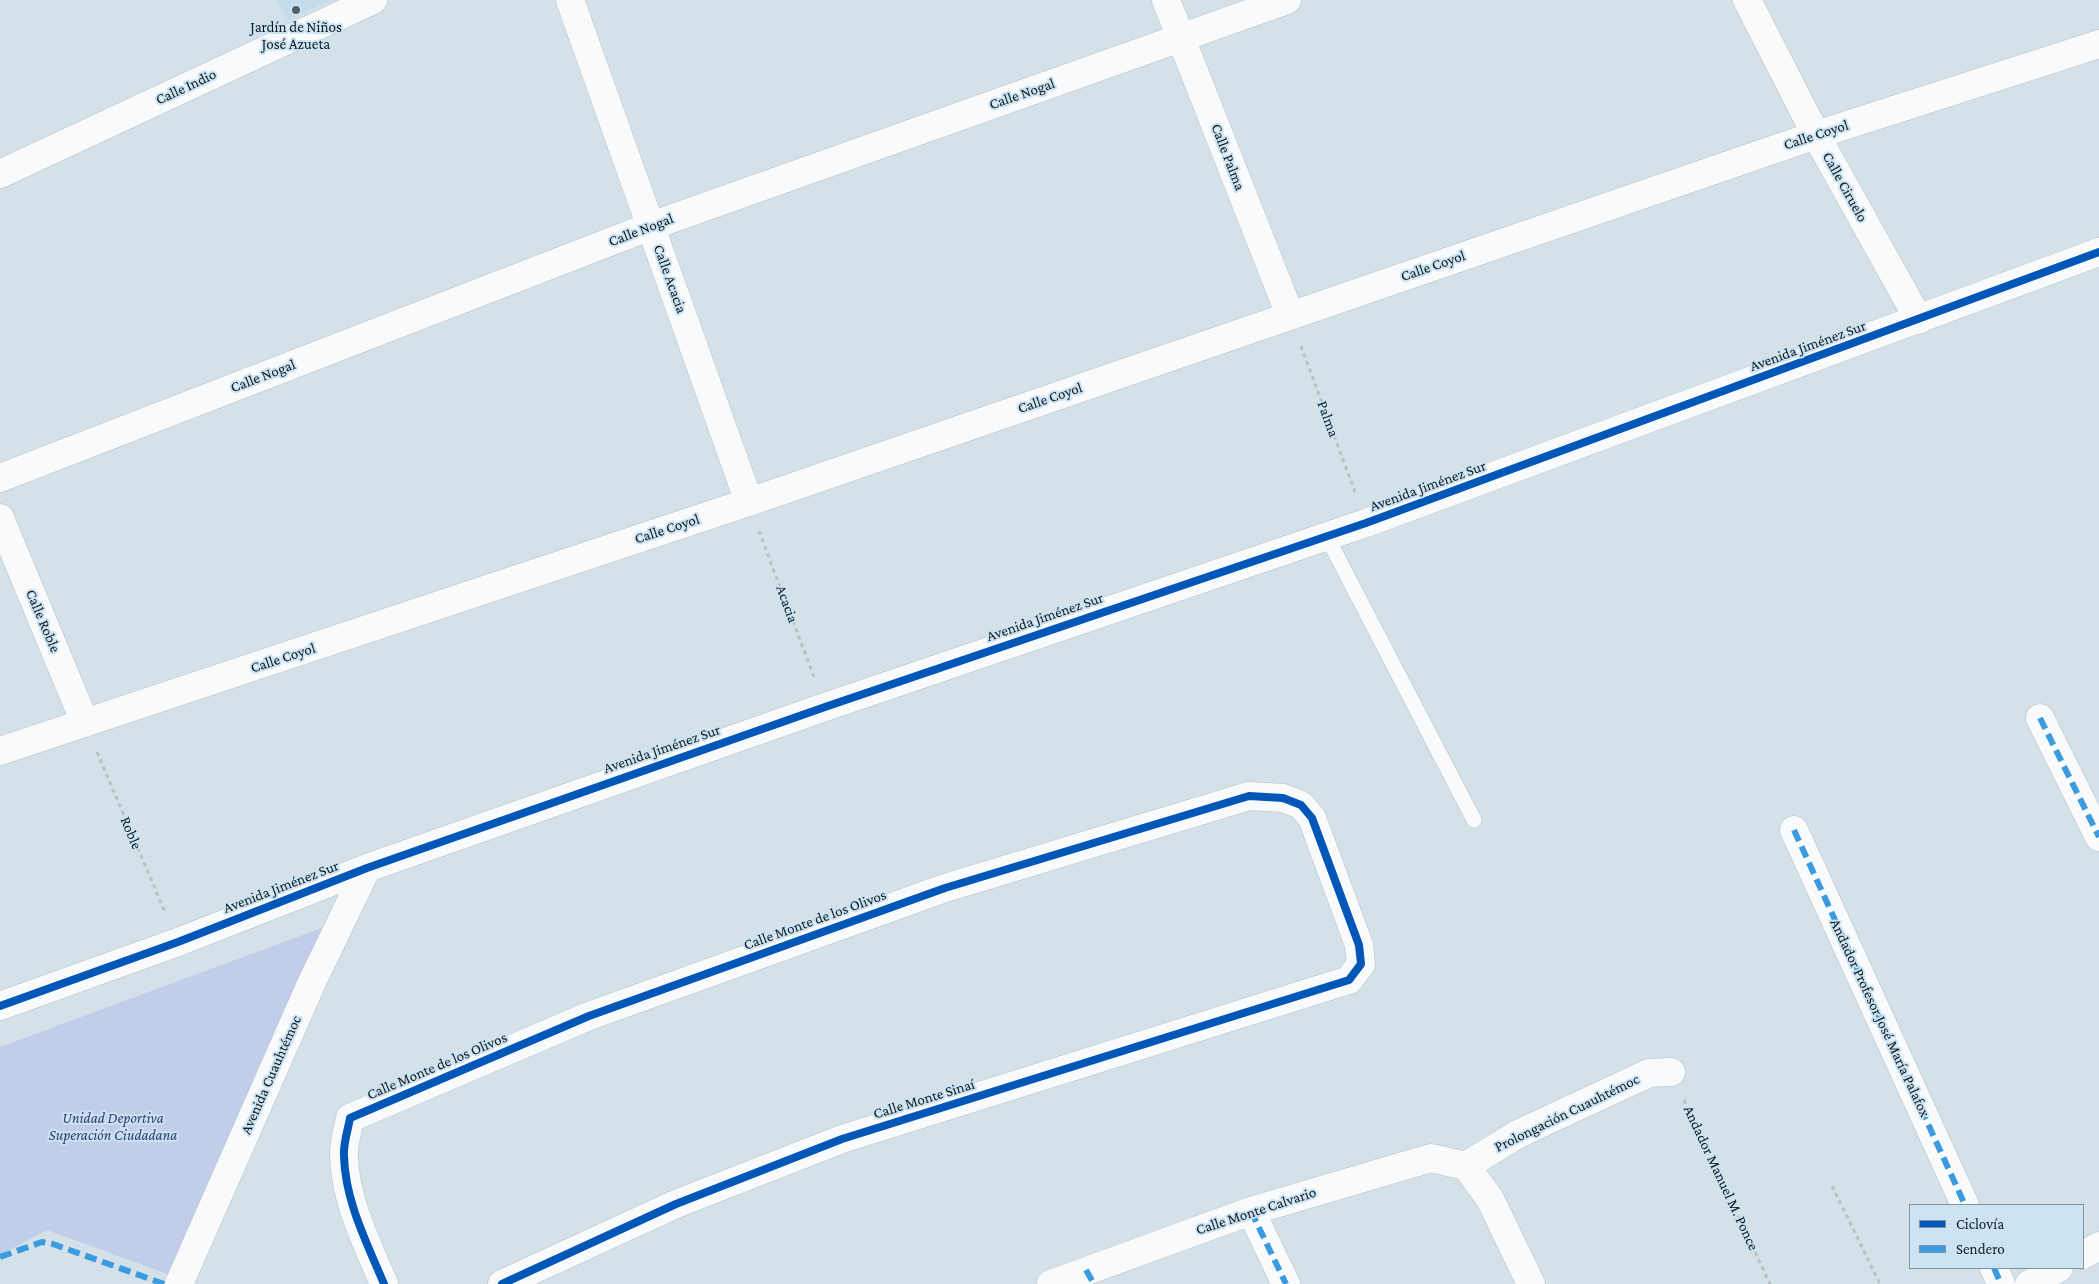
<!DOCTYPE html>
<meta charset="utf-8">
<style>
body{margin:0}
#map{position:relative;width:2099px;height:1284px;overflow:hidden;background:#d4e1e9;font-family:"Crimson Pro",serif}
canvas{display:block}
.legend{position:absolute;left:1909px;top:1204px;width:175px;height:65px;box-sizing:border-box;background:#cbe3f2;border:1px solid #81939e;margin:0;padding:6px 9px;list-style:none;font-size:15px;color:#121a20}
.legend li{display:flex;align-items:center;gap:10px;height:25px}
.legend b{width:25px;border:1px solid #81939e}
</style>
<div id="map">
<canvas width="2099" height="1284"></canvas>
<ul class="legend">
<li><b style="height:6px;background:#0057b8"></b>Ciclovía</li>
<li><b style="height:6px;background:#3a9be0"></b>Sendero</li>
</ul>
</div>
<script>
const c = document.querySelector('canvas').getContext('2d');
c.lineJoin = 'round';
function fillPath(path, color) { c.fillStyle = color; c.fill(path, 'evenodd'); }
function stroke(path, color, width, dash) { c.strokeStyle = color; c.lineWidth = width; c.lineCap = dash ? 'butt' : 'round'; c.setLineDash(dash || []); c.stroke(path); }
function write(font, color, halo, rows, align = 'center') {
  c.font = font + ' "Crimson Pro",serif'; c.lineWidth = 4; c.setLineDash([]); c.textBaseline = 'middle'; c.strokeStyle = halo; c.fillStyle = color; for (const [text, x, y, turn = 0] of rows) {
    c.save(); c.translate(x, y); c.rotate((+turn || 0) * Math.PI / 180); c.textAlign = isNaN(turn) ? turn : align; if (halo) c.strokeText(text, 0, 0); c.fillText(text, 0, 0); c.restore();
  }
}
fillPath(new Path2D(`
 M276,0h55l-43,20z`), '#c5dceb');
fillPath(new Path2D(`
 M327,926l-154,350 -126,-46 -47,25v-208z`), '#c1cde9');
const lane = new Path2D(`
 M1327,537l147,283`);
const street = new Path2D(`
 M570,0l179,502
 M1166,0l124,315
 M1747,0l69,135 103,185
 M0,174l373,-174
 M0,478l651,-252 636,-226
 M0,518l85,205
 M2040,718l59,119
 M0,751l749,-249 1067,-367 283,-91
 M1794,830l171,375
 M0,1006l178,-64 189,-74 458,-161 541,-184 733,-271
 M1466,1166l52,-32 131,-61 22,-1
 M1466,1166l24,33 41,85
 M1251,1211l35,73
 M2083,1255l16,-9
 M1994,1268l7,16
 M179,1284l133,-302 55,-114
 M384,1284c-17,-41 -39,-83 -40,-128 -1,-12 4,-26 6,-38l239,-102 356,-128 304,-92 34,2 18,7 11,13 47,127 2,19 -12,16 -507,159 -166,65 -174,80
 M1051,1284l200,-73 180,-53 35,8
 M2029,1284l30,-16`);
stroke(lane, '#b6bfc6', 16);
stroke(street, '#b6bfc6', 29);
stroke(new Path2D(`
 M1301,346l54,146
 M759,531l55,146
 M97,752l68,160
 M1684,1100l86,184
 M1832,1186l48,98`), '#bbc0c4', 3, [4, 4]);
stroke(lane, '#f9fafc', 15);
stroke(street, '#f9fafc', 28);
stroke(new Path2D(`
 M2040,718l59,119
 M1794,830l171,375
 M1251,1211l35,73
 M0,1257l42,-15 11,2 111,40
 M1994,1268l7,16
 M1086,1270l8,14`), '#3a9be0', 6, [12, 6]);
stroke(new Path2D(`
 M0,1006l178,-64 189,-74 458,-161 541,-184 733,-271
 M384,1284c-17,-41 -39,-83 -40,-128 -1,-12 4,-26 6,-38l239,-102 356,-128 304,-92 34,2 18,7 11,13 47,127 2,19 -12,16 -507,159 -166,65 -174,80`), '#0057b8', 8);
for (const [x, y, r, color] of [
 [296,10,5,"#566066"]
]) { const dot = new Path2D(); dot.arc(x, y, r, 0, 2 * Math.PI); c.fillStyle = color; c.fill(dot); stroke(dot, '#cbe3f2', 2); }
write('15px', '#121a20', '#cbe3f2', [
 ["Jardín de Niños",296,27],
 ["José Azueta",296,44]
]);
write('15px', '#121a20', '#cbe3f2', [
 ["Calle Indio",186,87,-25],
 ["Calle Nogal",1022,94,-19],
 ["Calle Coyol",1816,135,-18],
 ["Calle Palma",1228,157,69],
 ["Calle Ciruelo",1845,187,61],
 ["Calle Nogal",641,230,-21],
 ["Calle Coyol",1433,266,-19],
 ["Calle Acacia",670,279,70],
 ["Avenida Jiménez Sur",1808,346,-20],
 ["Calle Nogal",263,376,-21],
 ["Calle Coyol",1050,398,-19],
 ["Palma",1328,419,70],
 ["Avenida Jiménez Sur",1428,486,-20],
 ["Calle Coyol",667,529,-18],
 ["Acacia",787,604,70],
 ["Avenida Jiménez Sur",1045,617,-19],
 ["Calle Roble",43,621,67],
 ["Calle Coyol",283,658,-18],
 ["Avenida Jiménez Sur",662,749,-19],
 ["Roble",131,833,67],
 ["Avenida Jiménez Sur",281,887,-21],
 ["Calle Monte de los Olivos",815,920,-20],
 ["Andador Profesor José María Palafox",1880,1018,65],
 ["Calle Monte de los Olivos",437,1066,-23],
 ["Avenida Cuauhtémoc",271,1075,-66],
 ["Calle Monte Sinaí",924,1099,-17],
 ["Prolongación Cuauhtémoc",1567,1113,-26],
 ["Andador Manuel M. Ponce",1721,1178,65],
 ["Calle Monte Calvario",1256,1211,-18]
]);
write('italic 15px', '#333a73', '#cbe3f2', [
 ["Unidad Deportiva",113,1118],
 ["Superación Ciudadana",113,1135]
]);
</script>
